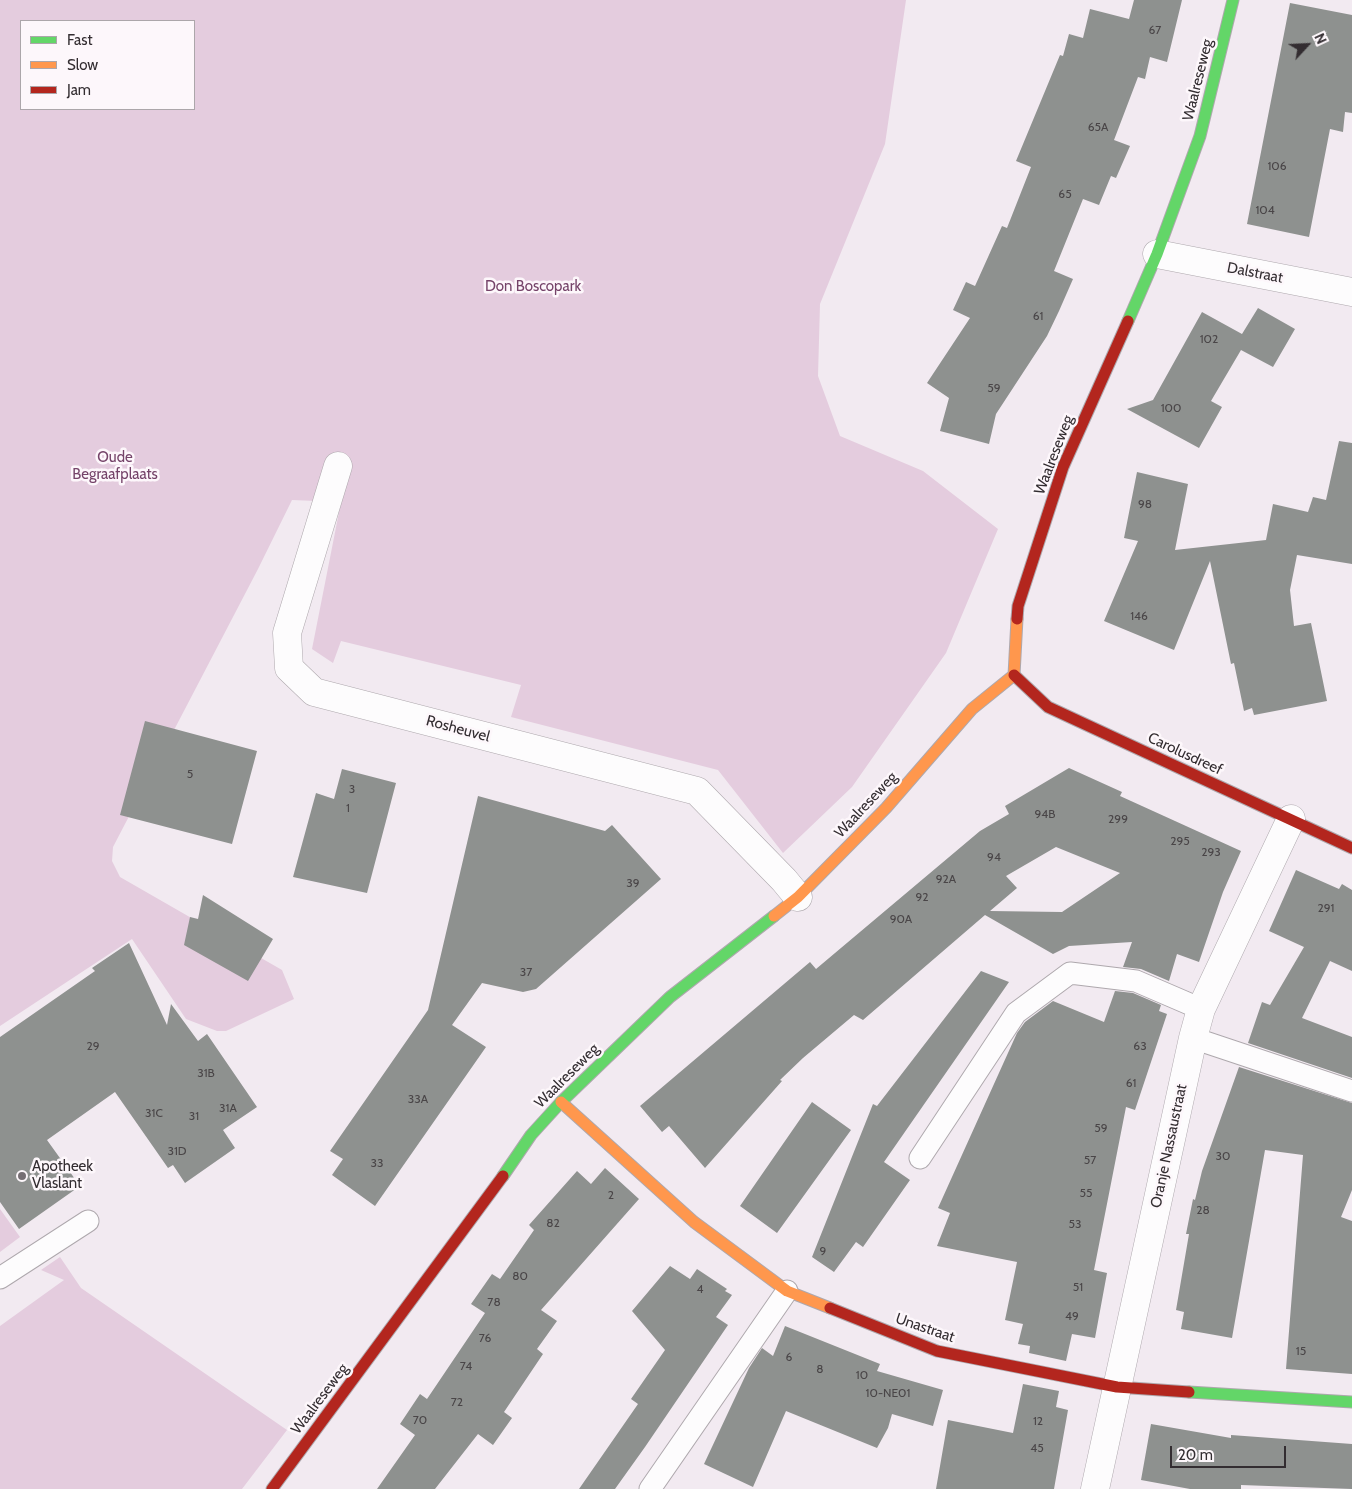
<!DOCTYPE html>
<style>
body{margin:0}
#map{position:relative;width:1352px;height:1489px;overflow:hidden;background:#f2eaf1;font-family:Cabin,sans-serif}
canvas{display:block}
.legend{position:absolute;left:20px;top:20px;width:175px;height:90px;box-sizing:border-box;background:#fdf7fb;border:1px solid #aca6aa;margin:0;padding:6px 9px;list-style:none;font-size:15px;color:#332d31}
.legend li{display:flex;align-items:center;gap:10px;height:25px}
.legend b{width:25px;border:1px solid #aca6aa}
.north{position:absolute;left:1282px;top:20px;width:50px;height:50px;-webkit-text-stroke:4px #fdf7fb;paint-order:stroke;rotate:65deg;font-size:14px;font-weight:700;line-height:20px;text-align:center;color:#332d31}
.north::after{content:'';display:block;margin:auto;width:18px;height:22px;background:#332d31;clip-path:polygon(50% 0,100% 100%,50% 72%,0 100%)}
.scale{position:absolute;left:1170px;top:1446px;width:116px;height:22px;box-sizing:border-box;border:2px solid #332d31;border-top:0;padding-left:6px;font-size:15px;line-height:18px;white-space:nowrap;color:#332d31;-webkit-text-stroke:4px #fdf7fb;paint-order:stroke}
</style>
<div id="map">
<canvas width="1352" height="1489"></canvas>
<ul class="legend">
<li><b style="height:6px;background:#63d668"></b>Fast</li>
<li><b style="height:6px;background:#ff974d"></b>Slow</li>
<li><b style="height:6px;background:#b3261e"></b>Jam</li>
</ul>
<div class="north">N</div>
<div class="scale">20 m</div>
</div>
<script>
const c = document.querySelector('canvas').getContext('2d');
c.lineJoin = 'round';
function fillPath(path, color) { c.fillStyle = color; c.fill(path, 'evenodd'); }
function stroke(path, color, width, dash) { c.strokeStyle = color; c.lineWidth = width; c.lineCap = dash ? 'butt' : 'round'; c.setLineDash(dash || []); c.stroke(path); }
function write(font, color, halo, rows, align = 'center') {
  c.font = font + ' Cabin,sans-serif'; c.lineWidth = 5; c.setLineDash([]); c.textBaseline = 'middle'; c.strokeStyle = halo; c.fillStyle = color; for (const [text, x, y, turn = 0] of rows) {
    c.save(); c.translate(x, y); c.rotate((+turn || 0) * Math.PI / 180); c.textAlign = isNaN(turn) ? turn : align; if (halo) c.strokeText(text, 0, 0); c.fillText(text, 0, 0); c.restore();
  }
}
fillPath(new Path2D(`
 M0,0h906l-21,144 -65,160 -2,72 22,60 83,35 75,58 -52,124 -94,134 -69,66 -65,-83 -207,-53 10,-32 -180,-44 -8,22 -21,-14 29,-147 -49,-2 -34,69 -145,278 -1,14 8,16 162,93 12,29 -68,32h-9l-31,-12 -54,-80 -132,87zM21,21h173v88h-173z
 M0,1209l20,28 -20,15z
 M60,1257l21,31 206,142 -45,59h-242v-163l64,-46 -23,-10z`), '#e4ccde');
fillPath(new Path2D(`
 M1134,0h48l-15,62 -17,-5 -5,22 -7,-2 -24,63 16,6 -14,32 -5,-2 -12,29 -16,-6 -29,72 19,8 -14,32 -12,25 -51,78 -7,30 -49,-13 9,-33 -22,-15 43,-65 -17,-8 13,-28 9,4 27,-60 5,2 24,-61 -15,-6 44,-106 3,1 6,-22 14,4 7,-29 39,10z
 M1290,3l62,12v98l-7,-1 -2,20 -13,-3 -21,108 -62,-13z
 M1258,308l37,21 -22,38 -32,-17 -30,51 11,6 -23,41 -72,-39 26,-9 49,-88 40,22z
 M1339,441l13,2v121l-55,-9 -7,35 4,36 17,-3 16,78 -73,14 -2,-7 -8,3 -10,-48 -3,1 -21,-103 -36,89 -70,-29 34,-80 -14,-3 13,-66 51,12 -13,66 91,-10 7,-36 35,8 5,-15 13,3z
 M145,721l112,30 -25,93 -112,-29z
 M1069,768l53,24 -2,4 121,55 -18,41 -24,70 -22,-8 -8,27 -28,-12 -18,-2 9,-25 -63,4 -16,8 -68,-39 -122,105 -9,-5 -51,43 -23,22 2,1 -77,87 -36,-42 -7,6 -22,-26 170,-144 6,7 164,-138 29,-17 -4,-8zM1056,847l64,26 -58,39 -72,-1 27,-23 -11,-12z
 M342,769l54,14 -29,110 -74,-16 23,-84 18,6z
 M478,796l127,35 7,-6 49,54 -125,110 -13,3 -41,-9 -30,42 34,22 -111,159 -43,-31 11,-16 -13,-8 98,-141z
 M1296,870l43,19 3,-5 10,6v81l-22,-10 -28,57 50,19v41l-104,-35 14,-41 8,3 34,-58 -35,-16z
 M203,895l70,44 -25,42 -64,-36 6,-28 8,2z
 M129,943l38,82 4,-21 27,37 9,-7 50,73 -34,23 12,18 -50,35 -12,-18 -5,3 -53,-76 -68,48 33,46 -61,43 -19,-27v-165l95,-66 -3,-3z
 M981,971l28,11 -125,180 26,18 -47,67 -7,-5 -22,30 -22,-15 61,-153 4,2z
 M1115,991l18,2 28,12 -2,6 8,3 -32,96 -9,-3 -32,163 13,3 -12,65 -23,-4 -6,27 -37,-8 1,-7 -12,-2 5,-20 -18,-4 12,-58 -80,-16 13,-33 -12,-5 79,-175 8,-11 28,-21 51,21z
 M1239,1067l113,36v87l-11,27 11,4v153l-66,-5 17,-214 -38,-5 -33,188 -51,-9 3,-17 -8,-2 13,-76h-3l7,-35 2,1 7,-29z
 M812,1102l39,28 -74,103 -37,-27z
 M605,1168l34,31 -98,111 16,11 -20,28 6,5 -39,58 8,6 -19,27 -15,-11 -43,55h-58l38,-54 -15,-11 20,-30 7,5 58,-86 -14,-9 21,-30 8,5 34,-49 -5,-5 48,-54 14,13z
 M670,1266l20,13 7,-10 30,20 -2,2 7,4 -16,22 12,8 -83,122 -30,42h-36l59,-85 -7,-5 34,-49 -33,-39z
 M785,1326l95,38 -3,7 66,19 -10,36 -41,-12 -4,14 -11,20 -91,-37 -33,76 -49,-23 45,-96 13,-20 11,8z
 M1023,1384l36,7 -3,16 12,3 -14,79h-118l12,-69 65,13z
 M1151,1424l80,14v-3l121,9v45l-111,-4v4h-51l-49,-9z`), '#8e918f');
const lane = new Path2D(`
 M1193,1038l159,53
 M920,1158l96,-145 54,-40 66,8 65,28
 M0,1278l88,-57
 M650,1489l137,-198`);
const street = new Path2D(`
 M1157,254l195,38
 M338,466l-51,167 2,35 25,24 383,99 87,89 14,17
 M1095,1489l98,-451 8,-29 90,-190`);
const fast = new Path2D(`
 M1128,321l29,-67 43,-118 33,-136
 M503,1176l28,-41 30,-33 109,-105 104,-81
 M1189,1392l163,10`);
const slow = new Path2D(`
 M774,916l24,-19 88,-89 86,-99 42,-34 3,-56
 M561,1102l133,120 93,69 43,17`);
const jam = new Path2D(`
 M1017,619l1,-13 45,-139 65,-146
 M1014,675l34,32 304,141
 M830,1308l107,43 180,36 72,5
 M272,1489l231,-313`);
stroke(lane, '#aea8ad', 23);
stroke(street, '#aea8ad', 29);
stroke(fast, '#aea8ad', 13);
stroke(slow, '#aea8ad', 13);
stroke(jam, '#aea8ad', 13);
stroke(lane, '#fdfcfd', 21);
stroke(street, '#fdfcfd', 28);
stroke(fast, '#63d668', 11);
stroke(slow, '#ff974d', 11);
stroke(jam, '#b3261e', 11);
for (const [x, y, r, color] of [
 [22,1176,5,"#766f74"]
]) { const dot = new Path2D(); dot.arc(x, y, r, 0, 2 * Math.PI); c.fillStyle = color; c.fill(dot); stroke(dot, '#fdf7fb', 2); }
write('12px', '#4a4648', null, [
 ["67",1155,30],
 ["65A",1098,127],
 ["106",1277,166],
 ["65",1065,194],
 ["104",1265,210],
 ["61",1038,316],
 ["102",1209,339],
 ["59",994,388],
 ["100",1171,408],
 ["98",1145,504],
 ["146",1139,616],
 ["5",190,774],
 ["3",352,789],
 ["1",348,808],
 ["94B",1045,814],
 ["299",1118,819],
 ["295",1180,841],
 ["293",1211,852],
 ["94",994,857],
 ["92A",946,879],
 ["39",633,883],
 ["92",922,897],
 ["291",1326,908],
 ["90A",901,919],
 ["37",526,972],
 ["29",93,1046],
 ["63",1140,1046],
 ["31B",206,1073],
 ["61",1131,1083],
 ["33A",418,1099],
 ["31A",228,1108],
 ["31C",154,1113],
 ["31",194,1116],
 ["59",1101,1128],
 ["31D",177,1151],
 ["30",1223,1156],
 ["57",1090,1160],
 ["33",377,1163],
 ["55",1086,1193],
 ["2",611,1195],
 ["28",1203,1210],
 ["82",553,1223],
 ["53",1075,1224],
 ["9",823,1251],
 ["80",520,1276],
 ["51",1078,1287],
 ["4",700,1289],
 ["78",494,1302],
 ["49",1072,1316],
 ["76",485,1338],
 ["15",1301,1351],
 ["6",789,1357],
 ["74",466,1366],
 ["8",820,1369],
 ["10",862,1375],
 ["10-NE01",888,1393],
 ["72",457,1402],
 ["70",420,1420],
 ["12",1038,1421],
 ["45",1037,1448]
]);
write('15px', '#332d31', '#fdf7fb', [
 ["Waalreseweg",1198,80,-76],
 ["Dalstraat",1255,273,11],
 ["Waalreseweg",1054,455,-69],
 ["Rosheuvel",458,729,15],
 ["Carolusdreef",1185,754,25],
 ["Waalreseweg",866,805,-47],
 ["Waalreseweg",567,1076,-45],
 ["Oranje Nassaustraat",1169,1146,-78],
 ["Unastraat",925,1328,19],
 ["Waalreseweg",320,1399,-53]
]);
write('15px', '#754369', '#fdf7fb', [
 ["Don Boscopark",533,287],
 ["Oude",115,458],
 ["Begraafplaats",115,475]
]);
write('15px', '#332d31', '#fdf7fb', [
 ["Apotheek",32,1167],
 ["Vlaslant",32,1184]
], 'left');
</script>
